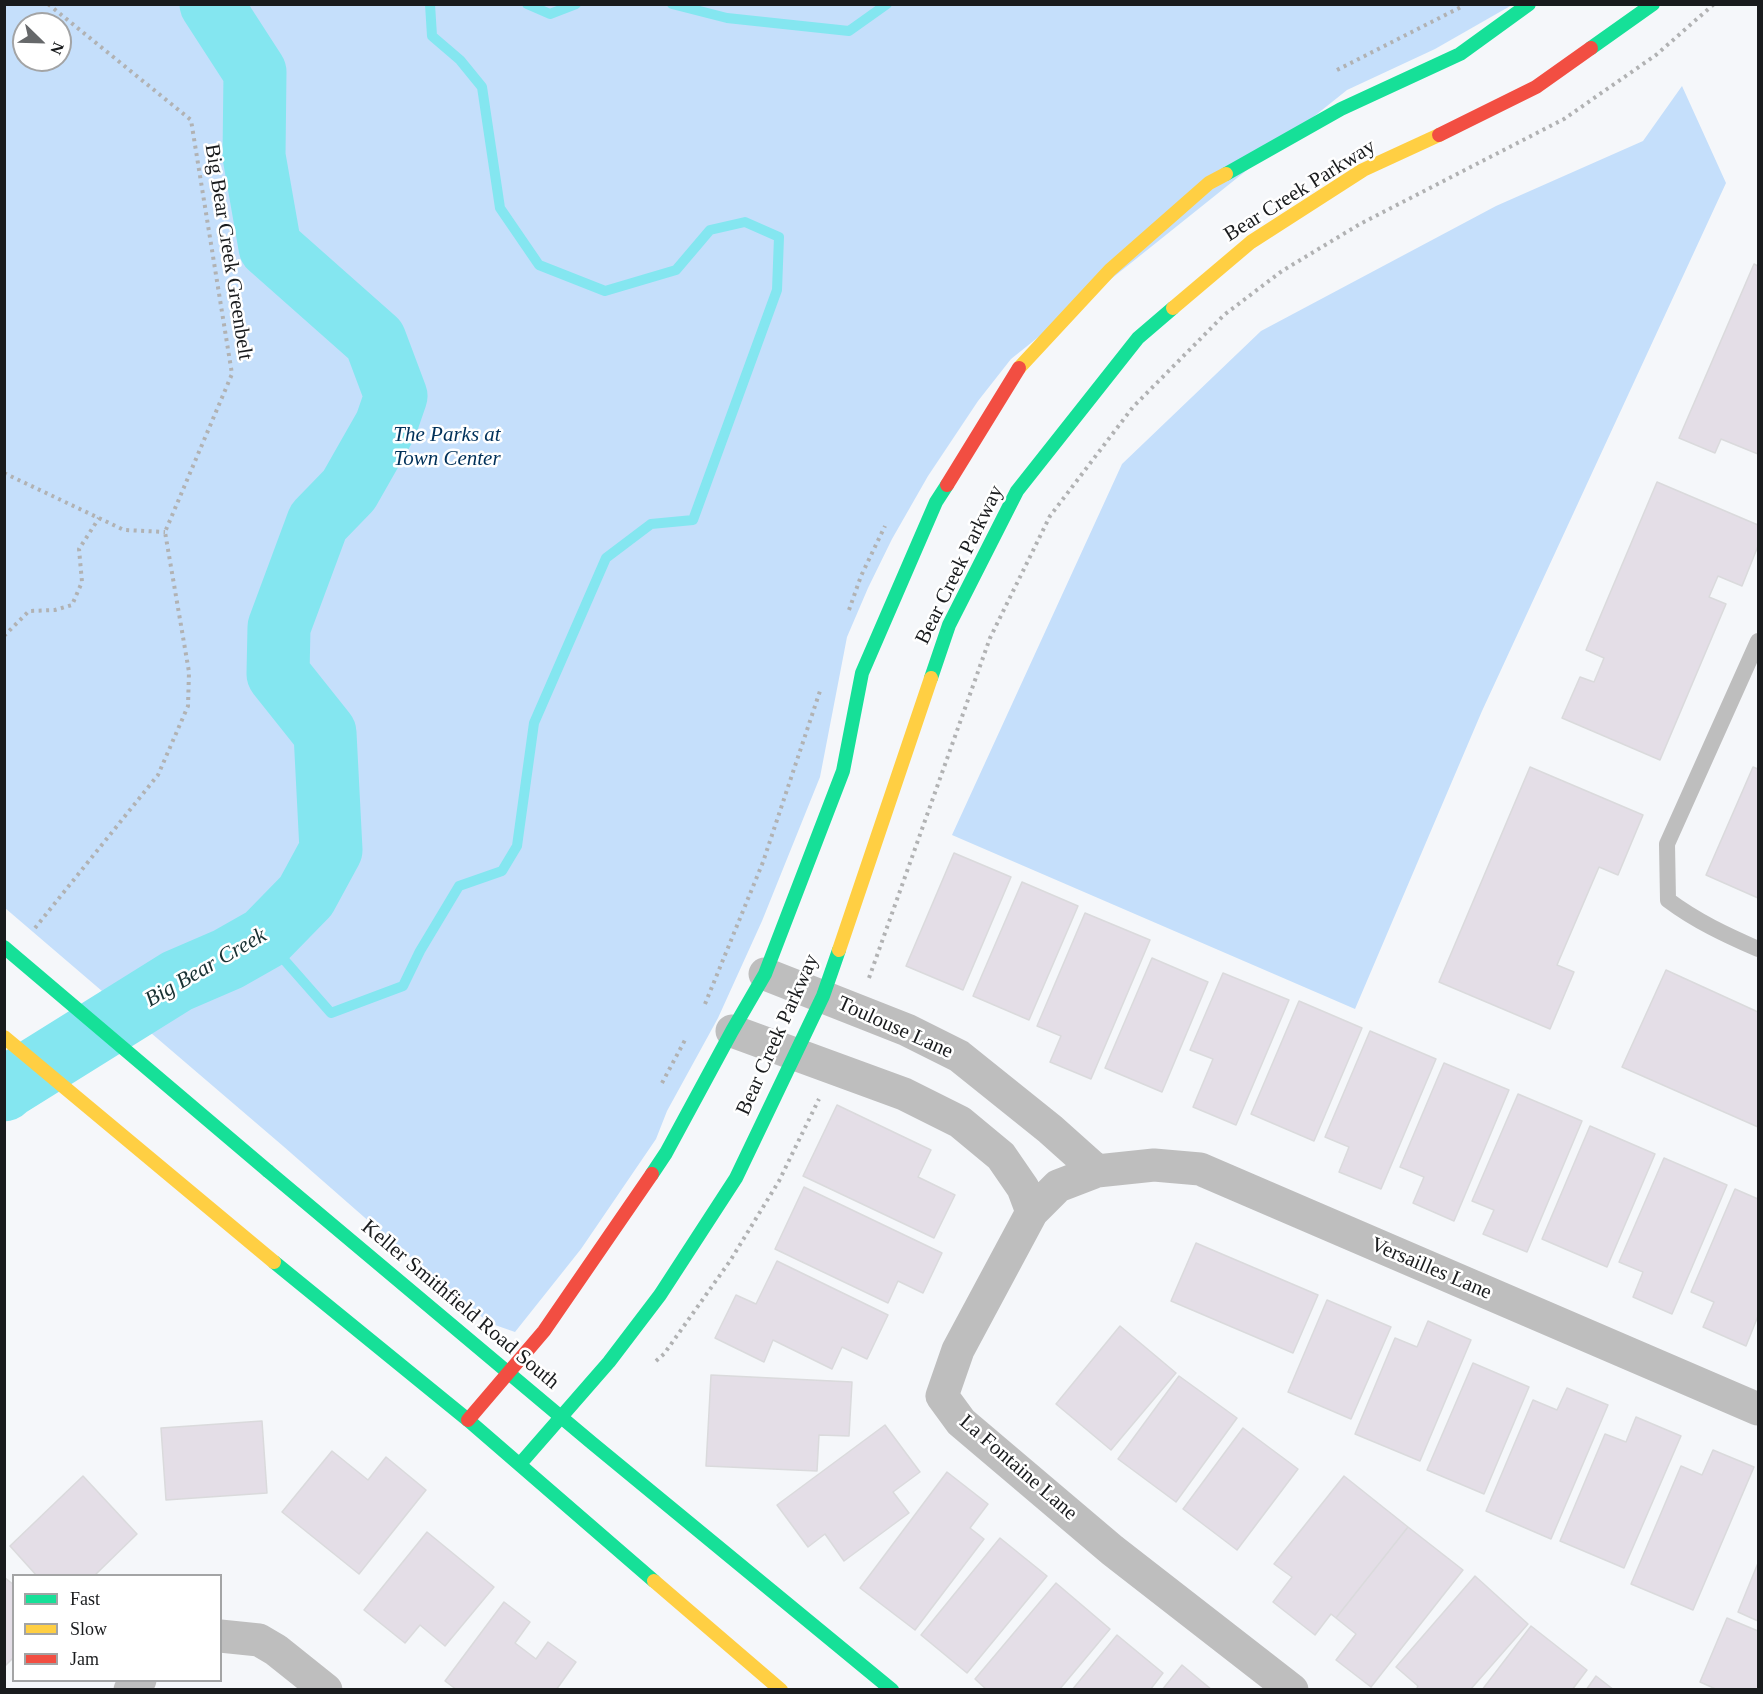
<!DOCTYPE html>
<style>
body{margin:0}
#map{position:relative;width:1763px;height:1694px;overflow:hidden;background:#f5f7fa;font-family:"Times New Roman",serif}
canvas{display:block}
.frame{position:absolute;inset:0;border:6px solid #191b1d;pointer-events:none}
.legend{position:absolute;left:12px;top:1574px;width:210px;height:108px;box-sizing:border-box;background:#fff;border:2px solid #a3a4a5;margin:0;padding:8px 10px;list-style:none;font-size:18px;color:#191b1d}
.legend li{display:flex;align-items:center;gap:12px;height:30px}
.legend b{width:30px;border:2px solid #a3a4a5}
.north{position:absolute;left:12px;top:12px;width:60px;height:60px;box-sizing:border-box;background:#fff;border:2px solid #a3a4a5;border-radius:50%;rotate:113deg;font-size:16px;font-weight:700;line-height:24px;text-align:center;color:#191b1d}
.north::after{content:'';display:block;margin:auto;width:21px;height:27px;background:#66686a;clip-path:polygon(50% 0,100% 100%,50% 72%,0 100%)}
</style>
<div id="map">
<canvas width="1763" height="1694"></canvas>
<div class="frame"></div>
<ul class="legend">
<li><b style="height:8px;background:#16e098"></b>Fast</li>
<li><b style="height:8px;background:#ffcf43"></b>Slow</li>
<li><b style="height:8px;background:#f24e42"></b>Jam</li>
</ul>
<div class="north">N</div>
</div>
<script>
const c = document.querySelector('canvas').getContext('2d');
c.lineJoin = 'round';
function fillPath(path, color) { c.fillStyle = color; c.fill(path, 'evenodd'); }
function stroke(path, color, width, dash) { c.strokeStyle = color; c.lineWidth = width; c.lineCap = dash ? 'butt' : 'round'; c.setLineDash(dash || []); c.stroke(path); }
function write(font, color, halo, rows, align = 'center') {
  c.font = font + ' "Times New Roman",serif'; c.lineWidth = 5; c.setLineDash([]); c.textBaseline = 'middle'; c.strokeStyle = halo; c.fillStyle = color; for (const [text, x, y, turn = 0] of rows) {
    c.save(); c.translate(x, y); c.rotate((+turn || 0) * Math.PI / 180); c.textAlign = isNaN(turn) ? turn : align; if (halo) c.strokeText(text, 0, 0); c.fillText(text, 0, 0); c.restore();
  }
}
fillPath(new Path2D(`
 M5,5h1507l-77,44 -88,41 -336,269 -33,42 -50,75 -36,63 -24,49 -21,49 -27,140 -58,144 -44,97 -51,93 -11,28 -75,110 -66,83 -20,-7 -26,-16 -186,-163 -278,-238zM24,24h36v36h-36z
 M1682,86l44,97 -244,528 -127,298 -403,-174 170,-371 139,-133 235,-125 147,-65z`), '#c5dffb');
stroke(new Path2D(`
 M527,4l23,10 26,-10
 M672,4l55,14 122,13 38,-27
 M265,938l66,75 72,-27 17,-35 39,-65 43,-15 15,-25 17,-123 72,-165 45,-34 42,-4 84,-230 2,-53 -34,-15 -35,8 -34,40 -71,21 -66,-26 -39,-57 -18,-121 -22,-27 -28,-24 -2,-32`), '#84e6f0', 10);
stroke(new Path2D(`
 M4,1090l3,-3 170,-106 51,-22 37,-21 41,-42 25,-46 -6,-117 -47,-59 1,-47 39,-105 31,-32 37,-65 10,-29 -21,-56 -105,-93 -16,-91 1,-84 -44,-68`), '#84e6f0', 63);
const building = new Path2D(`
 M1754,264l4,2v188l-37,-15 -6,14 -36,-15z
 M1657,482l101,43v21l-16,40 -24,-10 -9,21 17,7 -66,156 -98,-42 18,-41 14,5 10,-24 -18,-8z
 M1530,767l113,48 -25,60 -19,-8 -42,98 17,7 -24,57 -111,-47z
 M1753,767l5,2v129l-52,-23z
 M954,853l57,24 -48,113 -57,-24z
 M1022,882l56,24 -49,114 -56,-24z
 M1085,913l65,27 -59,139 -41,-17 11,-26 -24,-10z
 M1152,958l56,24 -46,110 -57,-24z
 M1666,970l92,42v115l-136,-60z
 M1223,973l66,27 -53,125 -43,-18 20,-48 -23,-9z
 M1299,1001l63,27 -48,113 -63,-27z
 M1370,1031l66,28 -55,130 -42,-17 10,-25 -24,-10z
 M1444,1063l65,27 -55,131 -41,-18 11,-26 -24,-10z
 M1518,1094l64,27 -55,131 -44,-18 11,-24 -22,-9z
 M837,1105l94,45 -13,27 37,18 -21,43 -131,-62z
 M1590,1126l65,28 -48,113 -65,-28z
 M1664,1158l63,27 -55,129 -39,-17 10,-25 -24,-10z
 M804,1187l138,66 -19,40 -25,-12 -10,22 -113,-54z
 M1735,1189l23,10v117l-12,30 -43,-19 11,-25 -23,-10z
 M1196,1243l122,52 -25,58 -122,-52z
 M777,1261l111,54 -21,44 -25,-12 -10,22 -59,-29 -9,22 -49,-24 21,-43 20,9z
 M1327,1300l64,27 -40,92 -63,-27z
 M1428,1321l43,19 -51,121 -65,-27 40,-96 22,9z
 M1120,1326l56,47 -65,77 -55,-46z
 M1473,1363l56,24 -45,107 -57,-24z
 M711,1375l141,7 -3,54 -30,-1 -2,36 -111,-5z
 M1179,1376l58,42 -61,84 -58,-43z
 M1567,1388l41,17 -57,134 -65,-28 47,-111 24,10z
 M1636,1417l45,19 -57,132 -64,-27 45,-107 21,8z
 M262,1421l5,72 -101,7 -5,-72z
 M885,1425l35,47 -27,20 16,21 -65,48 -19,-27 -17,13 -31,-42z
 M1243,1428l55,41 -61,81 -54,-41z
 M1713,1450l41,17 -61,143 -62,-26 50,-118 21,9z
 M332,1451l36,29 18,-23 40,33 -67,84 -77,-62z
 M947,1472l41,32 -18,24 14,11 -69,91 -55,-42z
 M83,1476l54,58 -43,42h-57l-27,-30z
 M1344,1476l64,51 -72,91 -5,-4 -16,21 -42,-33 19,-25 -18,-13z
 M1408,1527l55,43 -92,117 -35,-27 20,-26 -20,-16z
 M427,1532l67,55 -49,59 -25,-21 -15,18 -41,-33z
 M1000,1538l47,38 -80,97 -46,-38z
 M1758,1563v58l-20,-9z
 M1475,1576l53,48 -58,66h-54l2,-4 -22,-19z
 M4,1577l10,8v72l-10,10z
 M1056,1583l54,46 -51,61h-72l-12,-11z
 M504,1602l26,20 -15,21 21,16 12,-17 28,20 -20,28h-99l-12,-9z
 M1727,1618l31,13v59h-40l-18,-8z
 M1531,1626l56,44 -15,20h-90z
 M1117,1635l46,38 -13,17h-78z
 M1182,1665l30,25h-50z
 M1596,1676l18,14h-28z`);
fillPath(building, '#e4dee7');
stroke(building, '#dadadc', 1.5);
stroke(new Path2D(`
 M1337,70l124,-63
 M4,473l120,57 41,2
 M849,610l12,-34 24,-50
 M4,636l25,-25 26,-1 17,-5 10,-23 -3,-33 20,-31
 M35,928l123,-153 30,-69 1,-34 -24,-140 67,-158 -41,-254 -143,-116
 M869,978l121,-340 60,-122 83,-109 91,-92 58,-44 78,-47 204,-105 92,-64 58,-51
 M705,1004l58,-142 58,-174
 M662,1083l23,-43
 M656,1361l8,-7 66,-93 49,-80 40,-82`), '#b1b2b3', 4, [3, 4.5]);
stroke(new Path2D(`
 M1758,641l-91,203 1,56c28,21 58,35 90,49`), '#bebebe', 16);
stroke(new Path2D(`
 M765,974l142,56 52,26 91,73 47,42
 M732,1031l172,63 56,28 41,34 22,32 9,24
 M220,1636l39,4 17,10 50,40
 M130,1690l10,-10
 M1292,1690l-180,-140 -151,-128 -19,-26 16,-46 74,-138 26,-26 39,-15 57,-6 46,4 558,240`), '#bebebe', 33);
stroke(new Path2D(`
 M1591,48l62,-44
 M1226,174l115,-65 119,-55 69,-50
 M931,678l18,-53 68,-134 121,-153 35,-30
 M268,1171l324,272 300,247
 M652,1174l14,-21 66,-122 33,-57 78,-203 19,-98 74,-171 11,-17
 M274,1262l194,158 186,161
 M520,1464l89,-102 51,-67 76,-117 87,-182 16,-46`), '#16e098', 14);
stroke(new Path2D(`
 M1173,308l78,-66 112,-72 76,-35
 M1019,368l91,-98 99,-87 17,-9
 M839,950l92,-272
 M4,1037l270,225
 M654,1581l127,109`), '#ffcf43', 14);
stroke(new Path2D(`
 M1439,135l97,-48 55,-39
 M947,485l72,-117
 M468,1420l76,-89 108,-157`), '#f24e42', 14);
stroke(new Path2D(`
 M4,947l264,224`), '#16e098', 14);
write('21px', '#191b1d', '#fff', [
 ["Bear Creek Parkway",1300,191,-32],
 ["Big Bear Creek Greenbelt",228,252,81],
 ["Bear Creek Parkway",960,565,-64],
 ["Toulouse Lane",895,1028,24],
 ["Bear Creek Parkway",778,1035,-66],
 ["Versailles Lane",1431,1269,23],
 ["Keller Smithfield Road South",460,1305,40],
 ["La Fontaine Lane",1018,1468,41]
]);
write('italic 21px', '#00315a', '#fff', [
 ["The Parks at",447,435],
 ["Town Center",447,459]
]);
write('italic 22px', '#183032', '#fff', [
 ["Big Bear Creek",206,968,-30]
]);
</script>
